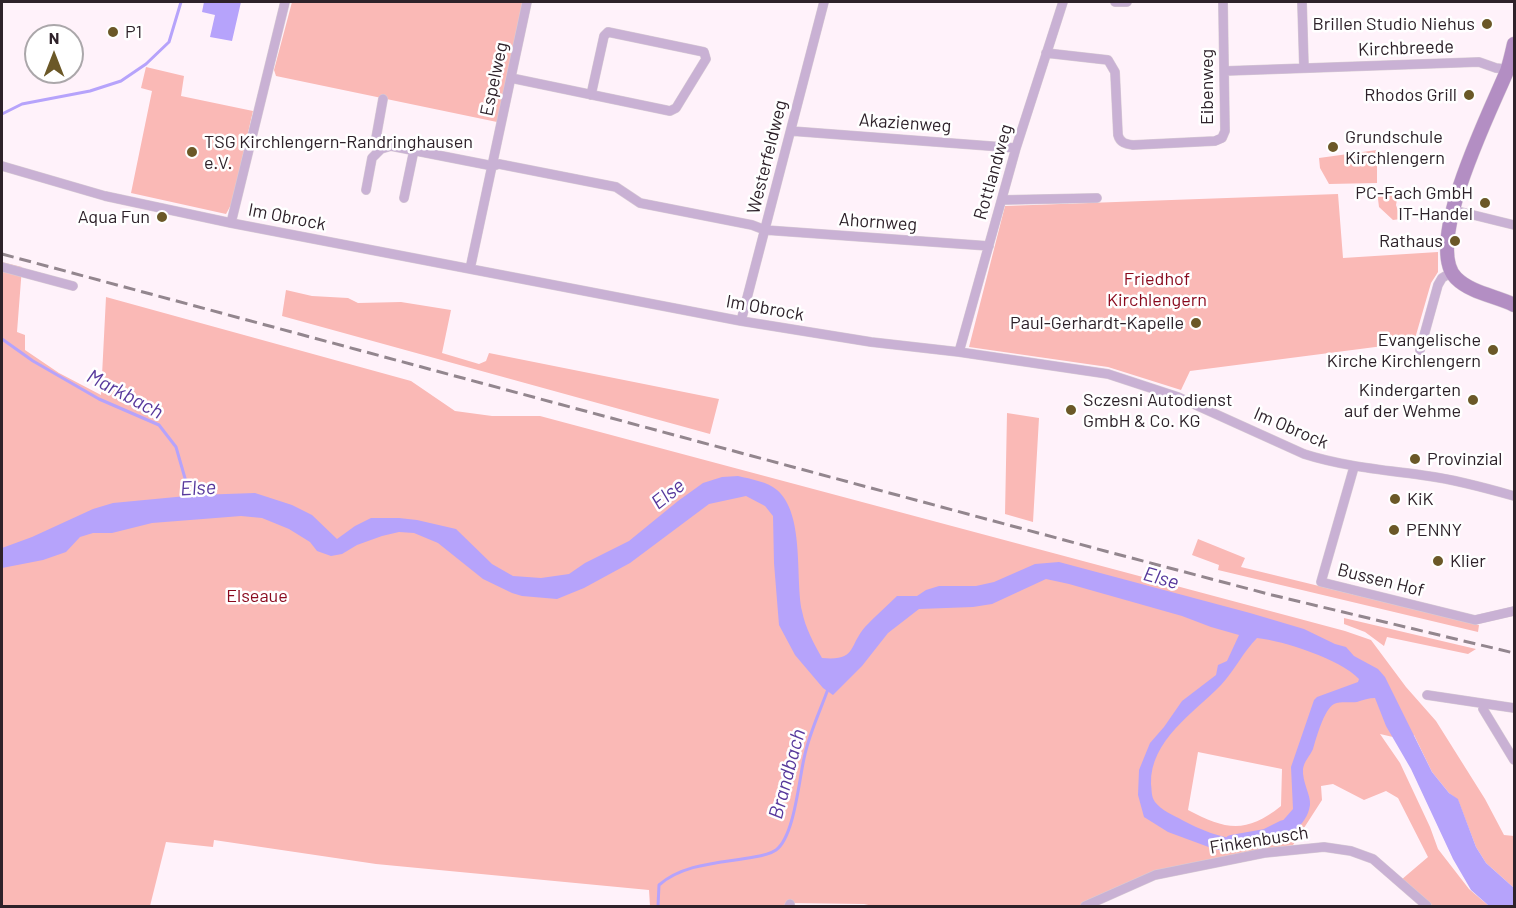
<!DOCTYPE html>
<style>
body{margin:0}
#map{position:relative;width:1516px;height:908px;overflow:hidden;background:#fff2fa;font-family:Barlow,sans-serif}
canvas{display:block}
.frame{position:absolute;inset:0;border:3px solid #2e222a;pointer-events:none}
.north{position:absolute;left:24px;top:24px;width:60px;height:60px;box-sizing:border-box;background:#fff;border:2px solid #aba7aa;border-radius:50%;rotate:0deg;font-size:16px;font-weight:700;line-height:24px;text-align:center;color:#2e222a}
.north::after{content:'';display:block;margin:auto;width:21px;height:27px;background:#6b5827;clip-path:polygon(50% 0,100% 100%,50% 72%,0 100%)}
</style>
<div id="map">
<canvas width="1516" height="908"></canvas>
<div class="frame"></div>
<div class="north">N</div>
</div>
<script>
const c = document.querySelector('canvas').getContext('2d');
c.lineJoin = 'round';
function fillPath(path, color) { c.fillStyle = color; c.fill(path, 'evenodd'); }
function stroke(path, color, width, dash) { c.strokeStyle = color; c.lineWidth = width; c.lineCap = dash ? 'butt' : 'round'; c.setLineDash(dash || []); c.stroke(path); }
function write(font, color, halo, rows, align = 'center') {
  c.font = font + ' Barlow,sans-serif'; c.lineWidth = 5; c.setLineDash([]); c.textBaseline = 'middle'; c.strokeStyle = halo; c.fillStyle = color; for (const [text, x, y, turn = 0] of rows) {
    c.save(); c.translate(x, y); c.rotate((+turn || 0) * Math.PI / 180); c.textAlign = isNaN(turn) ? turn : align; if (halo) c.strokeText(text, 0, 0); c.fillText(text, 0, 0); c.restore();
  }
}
fillPath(new Path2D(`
 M292,2h231l-26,120 -221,-46 -2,-6z
 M146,67l38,9 -3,20 72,15 -21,92 -6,11 -95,-21 21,-102 -11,-3z
 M1377,150v33l-48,1 -9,-16 -1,-10z
 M1399,190l-3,15 5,14 -8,1 -14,-13 -2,-16z
 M1338,194l5,64 95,-6v20l-7,11 -17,59 -224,29 -9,19 -73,-23 -139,-20 36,-141z
 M2,262l20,5 -5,65 8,3v15l34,23 42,22 5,-98 305,84 44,30 37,5h48l805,215 26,9 35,47 30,34 49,78 19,36 10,1v52l-28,-25 -10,-16 -18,-47 -9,-7 -17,-21 -18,-37 -21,2 -13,-3 20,29 30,64 8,22 31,40 20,17h-56l-32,-26 27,-23 -30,-59 -12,-7 -22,9 -31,-16 -12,2 1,14 -29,45 -27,4 -7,-18 -6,3 6,17 -103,21 -77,34h-206l-9,-2 -77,-1 -1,3h-136l-1,-16 -273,-26 -162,-24 -1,7 -47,-5 -16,64h-148zM1198,752l84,17 -1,37c-35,28 -55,24 -93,4z
 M286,290l26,6 36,2 10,5 43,-1 50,8 -9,43 37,11 7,-3 3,-8 230,46 -9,35 -428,-118z
 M1007,413l32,5 -6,104 -28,-8z
 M1198,539l47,19 -4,9 238,58 -1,7 -260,-62 1,-5 -27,-10z
 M1344,618l132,31 -8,5 -81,-17 -3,9 -19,-14 -21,-8z`), '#fab9b6');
fillPath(new Path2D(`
 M204,2h37l-9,39 -22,-4 5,-22 -13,-3z
 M738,476c13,3 30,6 39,14 28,24 18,88 25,121 3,16 12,33 20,47 35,3 26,-11 43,-31 10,-11 22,-21 32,-31h20l9,-6 13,-4h37l18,-4 41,-18 24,-2 191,51 54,16 31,15 11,3 8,9 24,13 7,8 47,95 17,21 9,6 18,48 10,16 28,25v18h-25l-18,-16 -18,-31 -42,-90 -25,-43 -11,-28c-6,0 -12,2 -18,4 -7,1 -16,-1 -23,2 -10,5 -18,35 -21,45 -3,7 -9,12 -10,20 -1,13 8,26 7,36 -3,22 -25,34 -44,35l-1,-8 14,-7 14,-16 -2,-42 23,-67 3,-3 41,-15 1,-3c-19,-20 -75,-38 -102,-41 -14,14 -22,32 -36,47 -27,28 -71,55 -70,99 1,7 0,12 4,18 6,8 18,13 27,18 21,11 46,22 70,18l2,6 -26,7 -14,-2 -46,-17 -24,-15 -6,-22 1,-25 11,-27 14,-16 18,-26 34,-26 2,-10 9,-4 12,-26 -28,-8 -29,-11 -113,-32 -23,-5 -54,25 -19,3 -54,2 -31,24 -26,33 -29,29 -10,-7 -28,-33 -16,-30 -5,-62 -1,-47 -8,-10 -19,-10 -37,8 -79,59 -46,25 -27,11 -35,-3 -10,-3 -29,-14 -45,-36 -24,-10 -15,-1 -17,4 -25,9 -15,9 -11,2 -14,-5 -7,-9 -21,-13 -27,-11 -21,-2 -89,7 -40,10h-19l-13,4 -14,15 -23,8 -41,8v-20l30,-11 61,-28 20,-6 84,-8 58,-2 37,12 20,10 25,24 18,-13 16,-8h28l18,2 39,9 36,35 21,12 28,2 28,-4 16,-11 44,-22 49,-40 25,-18 19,-6z`), '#b6a3fb');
stroke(new Path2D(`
 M2,114l20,-10 68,-13 31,-10 25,-17 23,-22 12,-40
 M2,339l31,22 66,38 60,26 17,22 15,52
 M658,906l1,-21c25,-22 63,-22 95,-28 7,-1 16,-3 22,-7 19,-14 23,-73 29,-96 5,-22 15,-43 23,-65`), '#b6a3fb', 3);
stroke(new Path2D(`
 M1232,843l34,-6 18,-9`), '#b6a3fb', 16);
const street = new Path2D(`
 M1115,2h12
 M1302,2l2,66
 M1046,53l62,7 7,12 3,63c2,8 8,9 15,10l82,-4 7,-3 3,-7 -2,-129
 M1225,71l254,-9 17,6 18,2
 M511,78l159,33 6,-3 30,-49 -2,-7 -96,-20 -4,4 -13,59
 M791,131l225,17
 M381,149l10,-3 102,20 6,-2 117,23 24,16 112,22 13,5 224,16
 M2,166l103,30 126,27 510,98 130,21 88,10 149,22 70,23 126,57c41,13 82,16 124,22 29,4 58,12 86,20
 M366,190l6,-32 9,-9 -5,-11 7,-39
 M404,198l10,-48
 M1002,200l95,-2
 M1453,210l61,15
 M231,223l54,-221
 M2,267l71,19
 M470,269l57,-267
 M741,321l83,-319
 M1420,350l18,-65 4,-7 10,-6
 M959,352l57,-204 47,-146
 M1354,467l-33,115 154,38 39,-9
 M1427,695l87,13
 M1484,704l-1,5 31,51
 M789,906l1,-2
 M1085,906l70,-31 109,-22 60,-6 27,4 22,8 54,47`);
const secondary = new Path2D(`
 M1514,44c-2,9 -4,18 -7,27 -16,39 -84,173 -51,207 15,15 40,18 58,27`);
stroke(street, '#d9cdd5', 10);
stroke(secondary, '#d9cdd5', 15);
stroke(street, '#c9b1d4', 9);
stroke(secondary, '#b38ec3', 14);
stroke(new Path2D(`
 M2,254l1103,297 167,44 242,58`), '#93868e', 3, [12, 6]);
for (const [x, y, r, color] of [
 [1487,24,6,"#6b5827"],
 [113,32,6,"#6b5827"],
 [1469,95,6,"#6b5827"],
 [1333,147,6,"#6b5827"],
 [192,152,6,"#6b5827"],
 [1485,203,6,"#6b5827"],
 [162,217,6,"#6b5827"],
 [1455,241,6,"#6b5827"],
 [1196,323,6,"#6b5827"],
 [1493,350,6,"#6b5827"],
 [1473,400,6,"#6b5827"],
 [1071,410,6,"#6b5827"],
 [1415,459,6,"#6b5827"],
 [1395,499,6,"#6b5827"],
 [1394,530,6,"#6b5827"],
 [1438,561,6,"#6b5827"]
]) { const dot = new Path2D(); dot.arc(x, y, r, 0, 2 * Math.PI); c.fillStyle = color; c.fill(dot); stroke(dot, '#fff', 2); }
write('18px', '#2e222a', '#fff', [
 ["Brillen Studio Niehus",1475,24],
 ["P1",125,32,"left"],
 ["Rhodos Grill",1457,95],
 ["Grundschule",1345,137,"left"],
 ["Kirchlengern",1345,158,"left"],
 ["TSG Kirchlengern-Randringhausen",204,142,"left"],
 ["e.V.",204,163,"left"],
 ["PC-Fach GmbH",1473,193],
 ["IT-Handel",1473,214],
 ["Aqua Fun",150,217],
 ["Rathaus",1443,241],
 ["Paul-Gerhardt-Kapelle",1184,323],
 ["Evangelische",1481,340],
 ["Kirche Kirchlengern",1481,361],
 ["Kindergarten",1461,390],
 ["auf der Wehme",1461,411],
 ["Sczesni Autodienst",1083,400,"left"],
 ["GmbH & Co. KG",1083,421,"left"],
 ["Provinzial",1427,459,"left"],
 ["KiK",1407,499,"left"],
 ["PENNY",1406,530,"left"],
 ["Klier",1450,561,"left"]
], 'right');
write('18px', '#2e222a', '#fff', [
 ["Kirchbreede",1406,48,-2],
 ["Espelweg",494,79,-78],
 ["Eibenweg",1207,87,-90],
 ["Akazienweg",905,123,4],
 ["Westerfeldweg",767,157,-76],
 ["Rottlandweg",993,172,-74],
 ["Im Obrock",287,217,11],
 ["Ahornweg",878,222,4],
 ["Im Obrock",765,308,10],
 ["Im Obrock",1291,428,23],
 ["Bussen Hof",1381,580,14],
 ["Finkenbusch",1259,840,-9]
]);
write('18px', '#89091d', '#fff', [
 ["Friedhof",1157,279],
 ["Kirchlengern",1157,300],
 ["Elseaue",257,596]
]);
write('italic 20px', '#57389c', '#fff', [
 ["Markbach",125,394,28],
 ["Else",198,488,-3],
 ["Else",668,494,-38],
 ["Else",1161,578,16],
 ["Brandbach",787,774,-75]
]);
</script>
